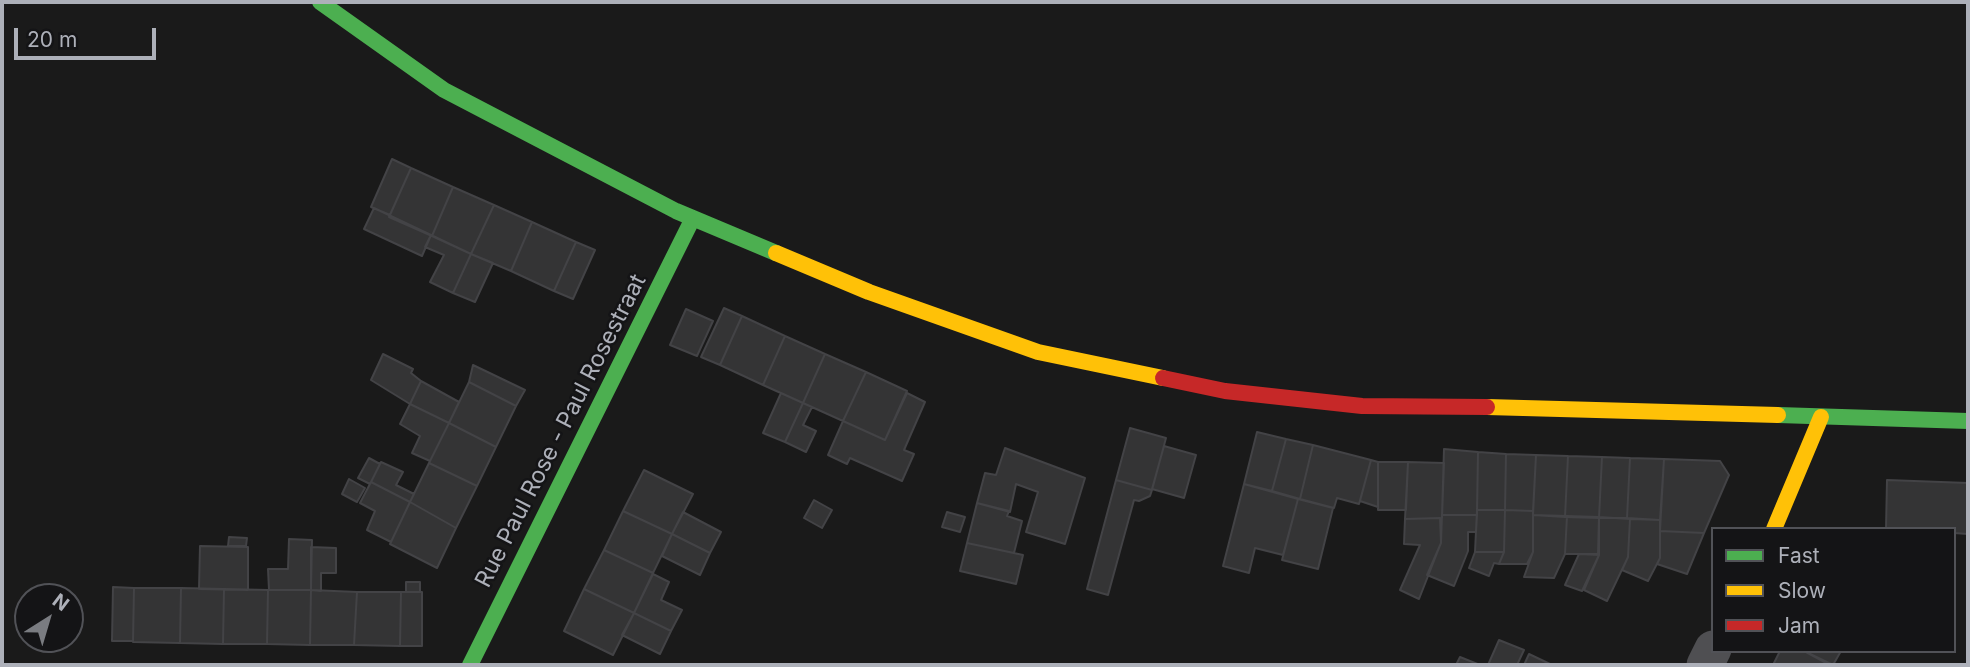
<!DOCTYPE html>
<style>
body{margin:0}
#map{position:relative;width:1970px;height:667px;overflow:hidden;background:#1a1a1a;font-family:Inter,sans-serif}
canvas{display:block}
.frame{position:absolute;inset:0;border:4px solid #adb0b9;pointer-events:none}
.legend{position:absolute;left:1711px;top:527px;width:245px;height:126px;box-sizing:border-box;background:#141416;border:2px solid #515257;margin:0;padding:9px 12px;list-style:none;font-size:21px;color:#adb0b9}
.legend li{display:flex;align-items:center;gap:14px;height:35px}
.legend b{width:35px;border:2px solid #515257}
.north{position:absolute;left:14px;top:583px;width:70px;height:70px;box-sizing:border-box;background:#141416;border:2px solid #515257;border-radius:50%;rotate:37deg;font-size:19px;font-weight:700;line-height:28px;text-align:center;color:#adb0b9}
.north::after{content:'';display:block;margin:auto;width:24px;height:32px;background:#7a7c81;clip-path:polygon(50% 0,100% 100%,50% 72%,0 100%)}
.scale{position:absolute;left:14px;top:28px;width:142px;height:32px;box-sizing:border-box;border:4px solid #adb0b9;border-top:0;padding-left:9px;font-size:21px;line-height:24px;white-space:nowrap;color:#adb0b9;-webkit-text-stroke:5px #141416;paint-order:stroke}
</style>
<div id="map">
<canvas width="1970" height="667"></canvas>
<div class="frame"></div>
<ul class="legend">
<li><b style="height:9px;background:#4caf50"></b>Fast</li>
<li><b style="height:9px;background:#ffc107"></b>Slow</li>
<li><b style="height:9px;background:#c62828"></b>Jam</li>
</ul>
<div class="north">N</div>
<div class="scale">20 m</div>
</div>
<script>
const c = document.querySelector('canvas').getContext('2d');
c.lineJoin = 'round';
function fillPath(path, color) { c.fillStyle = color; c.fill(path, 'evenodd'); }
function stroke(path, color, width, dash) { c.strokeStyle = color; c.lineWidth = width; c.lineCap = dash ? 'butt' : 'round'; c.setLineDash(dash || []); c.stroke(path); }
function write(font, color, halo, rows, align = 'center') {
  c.font = font + ' Inter,sans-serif'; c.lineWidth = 5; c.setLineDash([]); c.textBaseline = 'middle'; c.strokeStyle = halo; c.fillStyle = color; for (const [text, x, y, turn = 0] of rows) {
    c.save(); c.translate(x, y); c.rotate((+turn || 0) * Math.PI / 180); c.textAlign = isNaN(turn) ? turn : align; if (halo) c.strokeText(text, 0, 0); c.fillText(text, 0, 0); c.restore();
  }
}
const building = new Path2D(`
 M392,159l19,9 -21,47 -19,-8z
 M411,168l42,19 -21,49 -43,-19z
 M453,187l41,18 -23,49 -39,-18z
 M494,205l38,17 -21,49 -40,-17z
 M374,208l57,27 -9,21 -58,-27z
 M532,222l44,20 -22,49 -43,-20z
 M431,235l40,19 -18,39 -23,-11 14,-27 -19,-8z
 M576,242l19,8 -22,49 -19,-8z
 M471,254l22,9 -18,39 -22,-9z
 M724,308l18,8 -22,49 -19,-8z
 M686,309l27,12 -16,35 -27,-11z
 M742,316l43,20 -22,49 -43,-20z
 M785,336l40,18 -22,49 -40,-18z
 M383,354l30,15 -2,4 10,8 -11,23 -39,-24z
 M825,354l41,18 -23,49 -40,-18z
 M473,365l52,25 -9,16 -47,-24z
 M866,372l41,19 -22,49 -42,-19z
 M421,381l38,21 -10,21 -39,-19z
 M469,382l47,24 -20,41 -47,-24z
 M781,393l22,10 -18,39 -22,-9z
 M907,393l18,9 -21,48 10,4 -12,27 -52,-23 -3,6 -19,-9 15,-34 42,19z
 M803,403l9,4 -9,18 13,6 -10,21 -21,-10z
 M410,404l39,19 -19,38 -18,-8 8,-17 -20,-12z
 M449,423l47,24 -19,39 -48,-23z
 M1130,428l36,10 -14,52 -36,-10z
 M1257,432l29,7 -14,52 -28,-7z
 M1286,439l27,6 -13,54 -28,-8z
 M1313,445l58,15 -12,44 -22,-6 -3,10 -34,-9z
 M1164,446l32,9 -12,43 -32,-9z
 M1005,448l80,30 -20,66 -39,-12 12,-40 -22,-8 -6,28 -33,-9 8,-30 11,2z
 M1444,449l34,3 -1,63h-35z
 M1478,452l28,2 -1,56h-28z
 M1506,454l30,1 -3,56 -28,-1z
 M1536,455l32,1 -3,61 -32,-2z
 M1568,456l34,1 -3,61 -34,-1z
 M1602,457l28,1 -3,60h-28z
 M369,458l11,6 -10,20 -12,-6z
 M1630,458l34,1 -4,61 -33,-2z
 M1664,459l56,2 9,14 -25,58 -44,-2z
 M1371,460l7,2v45l-18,-6z
 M381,462l22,10 -7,13 18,9 -4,8 -39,-20z
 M1378,462h30l-2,48h-28z
 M1408,462l36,1 -2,55 -37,1z
 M429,463l48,23 -21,42 -46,-26z
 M644,470l49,24 -21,40 -49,-23z
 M349,479l16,9 -8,14 -15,-8z
 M1116,480l36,10 -2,6 -11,5 -5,-1 -26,95 -21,-6z
 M1887,480l81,3v51l-14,-1v-4h-68z
 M371,482l39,20 -19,40 -24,-12 8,-19 -15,-8z
 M1244,484l54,15 -15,56 -28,-7 -6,25 -26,-7z
 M1298,499l35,9 -15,61 -36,-9z
 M814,500l18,10 -10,18 -18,-10z
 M410,502l46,26 -19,40 -47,-24z
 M977,503l32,8 -2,5 15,5 -8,32 -47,-10z
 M1477,510h28l-1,42h-29z
 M1505,510l28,1v41l-6,12h-28l5,-12z
 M623,511l49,23 -19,39 -49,-23z
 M683,512l38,20 -11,21 -38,-19z
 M947,512l18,5 -5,15 -18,-5z
 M1442,515h35l-1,17h-8v19l-14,35 -27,-11 14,-32z
 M1533,515l34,1 -2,38 -11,24 -30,-1 9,-25z
 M1567,516l32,1 -1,37h-33z
 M1599,517l31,2 -2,38 -21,44 -23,-11 15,-35z
 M1440,518l1,25 -22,56 -19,-9 20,-45 -16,-1 1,-25z
 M1630,519l30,1v38l-12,23 -26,-11 6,-13z
 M1660,531l44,2 -17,41 -30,-10 3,-6z
 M672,534l38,19 -10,22 -38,-19z
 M229,537l18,1 -1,8h-18z
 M289,539l23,1 -1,50h-42l-1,-21h20z
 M967,543l56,12 -7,29 -56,-13z
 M200,546l48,1v43l-49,-1z
 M311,547l25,1v25h-15v18l-10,-1z
 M604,550l49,23 -19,40 -50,-24z
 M1475,552h29l-5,12 -5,-1 -5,13 -20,-8z
 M1579,554l20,1 -17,36 -17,-6z
 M653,574l16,8 -8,18 21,10 -11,21 -37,-18z
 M406,582h14v10h-14z
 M113,587l21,1 -1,53h-21z
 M134,588h47l-1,55 -47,-1z
 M181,588l43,1 -1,55 -43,-1z
 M224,589l44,1 -1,54h-44z
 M584,589l50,24 -21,42 -49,-24z
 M268,590h43l-1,55 -43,-1z
 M311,590l46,2 -3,53h-44z
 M357,592h44l-1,54 -46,-1z
 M401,592h21v54h-22z
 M634,613l37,18 -11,23 -38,-19z
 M1499,640l25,10 -7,15h-29z
 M1780,651h24l26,14h-57z
 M1804,651h37l-8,14z
 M1529,654l21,10 -1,1h-25z
 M1460,657l20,8h-24z`);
fillPath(building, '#343435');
stroke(building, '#434346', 2);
stroke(new Path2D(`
 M1705,665l8,-16`), '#4f4f52', 37);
stroke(new Path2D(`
 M320,2l124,88 232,121 100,42
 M1778,415l190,6
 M470,665l223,-447`), '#4caf50', 16);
stroke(new Path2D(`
 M776,253l93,39 169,60 125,26
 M1487,407l291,8
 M1774,529l47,-112`), '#ffc107', 16);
stroke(new Path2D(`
 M1163,378l62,13 137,15 125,1`), '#c62828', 16);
write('23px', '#adb0b9', '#141416', [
 ["Rue Paul Rose - Paul Rosestraat",561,431,-63]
]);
</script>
